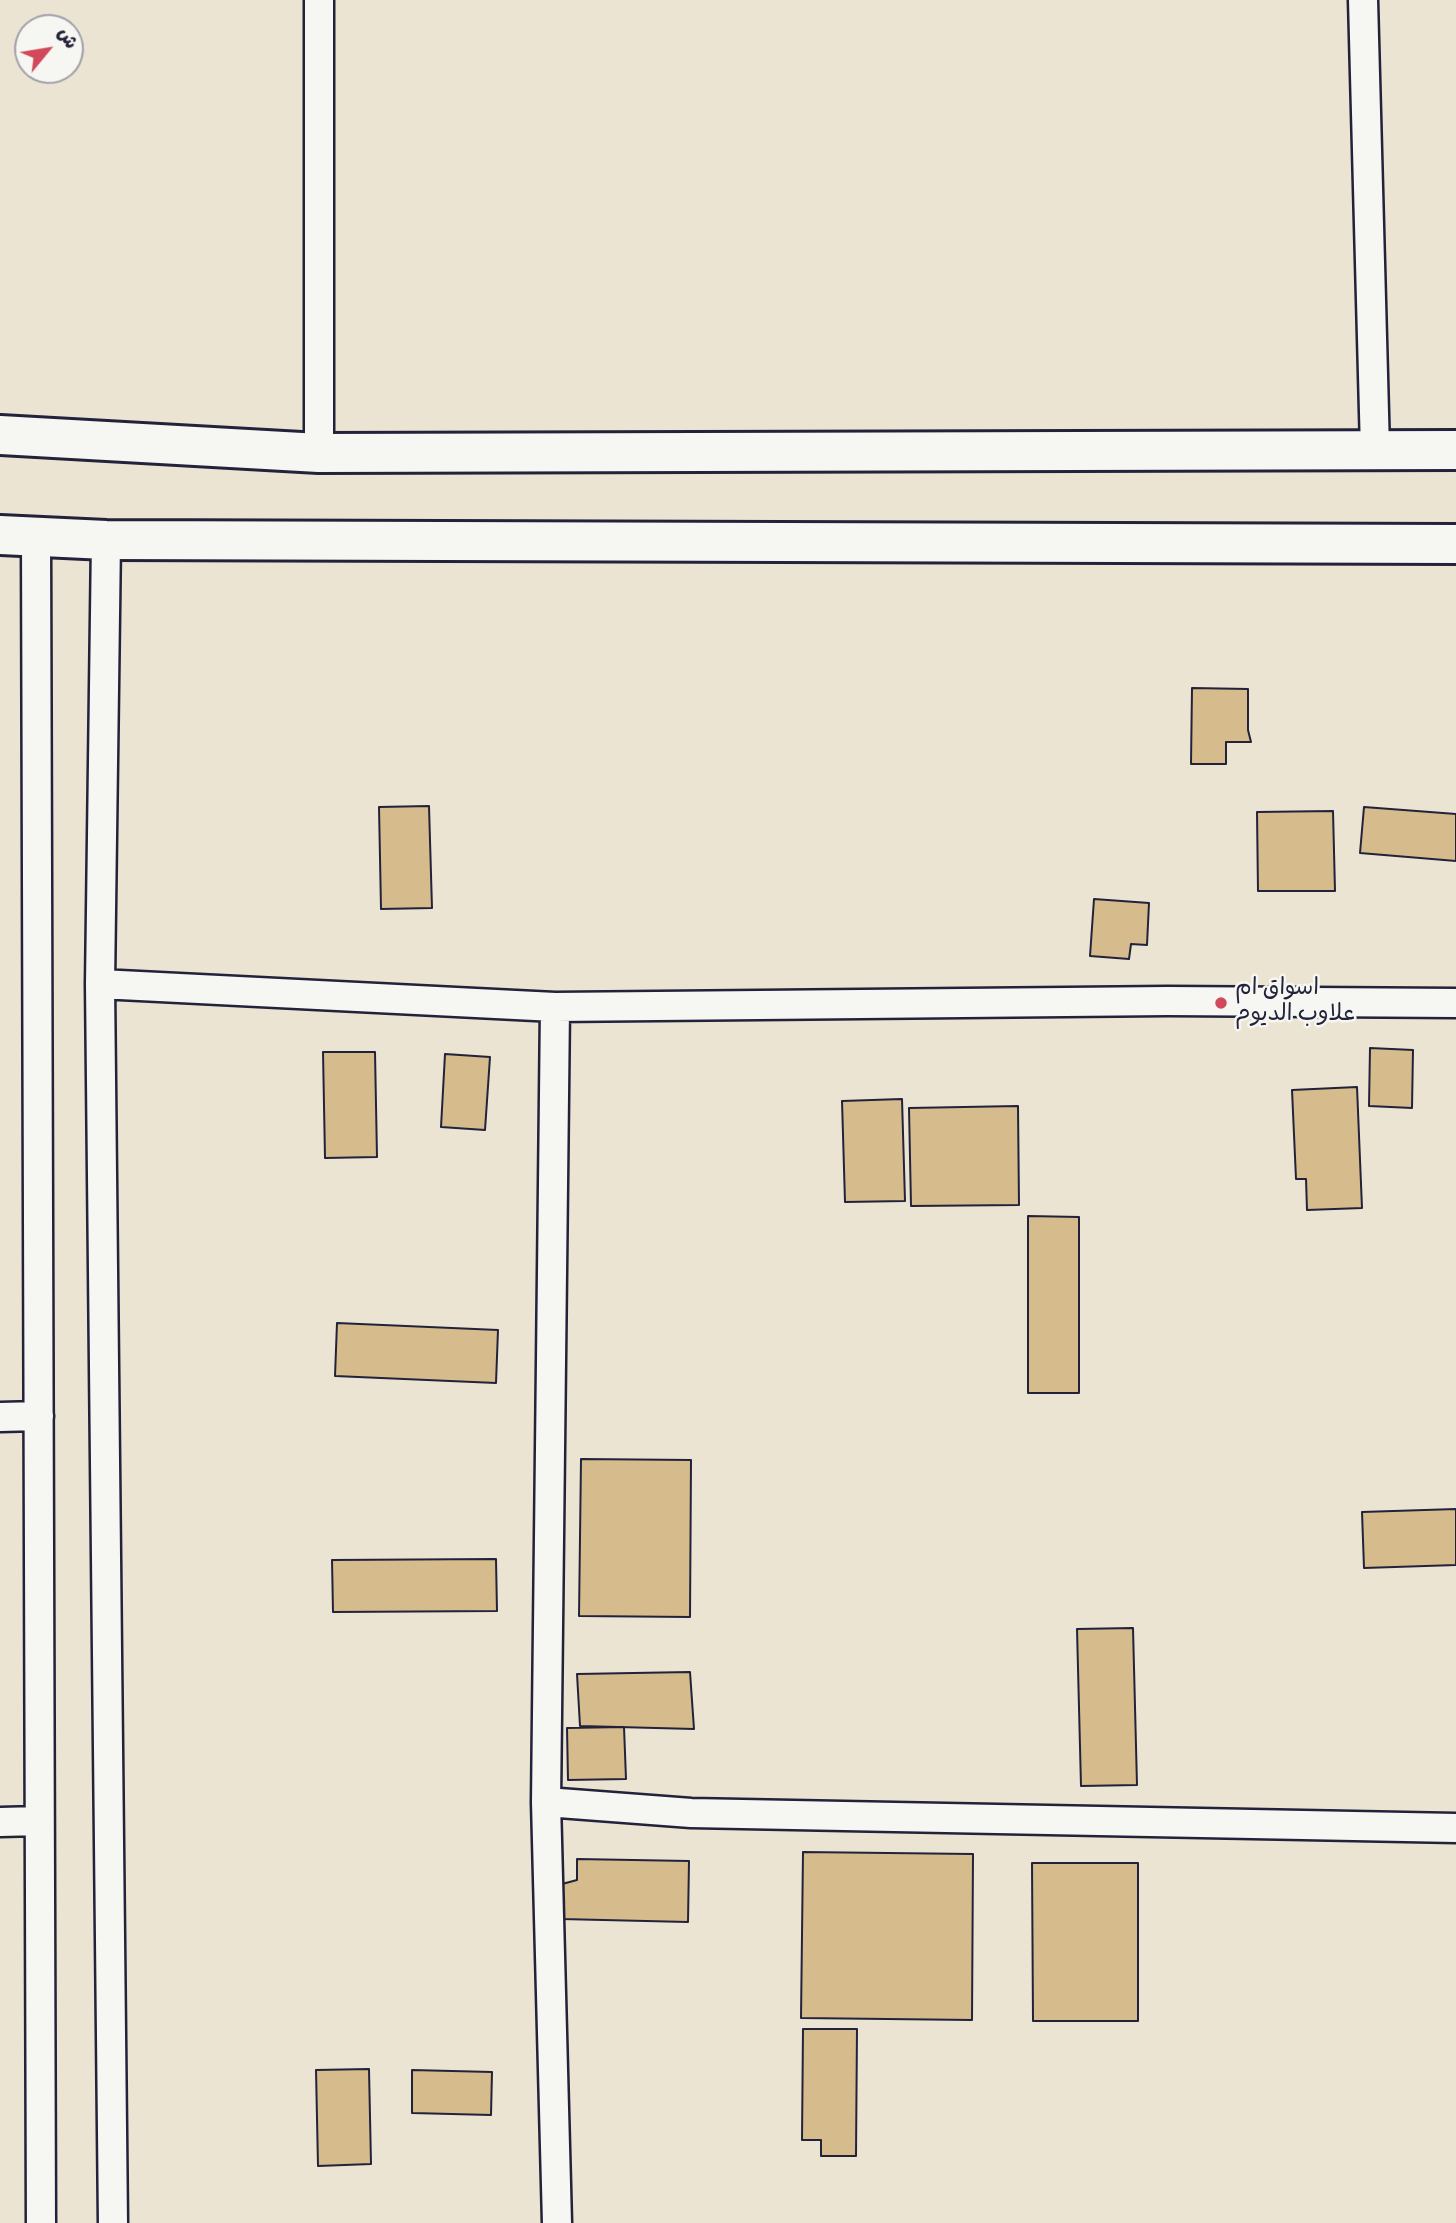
<!DOCTYPE html>
<meta charset="utf-8">
<style>
body{margin:0}
#map{position:relative;width:1456px;height:2223px;overflow:hidden;background:#ece4d3;font-family:"Gochi Hand","Playpen Sans Arabic",sans-serif}
canvas{display:block}
.north{position:absolute;left:14px;top:14px;width:70px;height:70px;box-sizing:border-box;background:#f6f6f2;border:2px solid #a1a1a9;border-radius:50%;rotate:60deg;font-size:19px;font-weight:700;line-height:28px;text-align:center;color:#22223b}
.north::after{content:'';display:block;margin:auto;width:24px;height:32px;background:#d1495b;clip-path:polygon(50% 0,100% 100%,50% 72%,0 100%)}
</style>
<div id="map">
<canvas width="1456" height="2223"></canvas>
<div class="north">ش</div>
</div>
<script>
const c = document.querySelector('canvas').getContext('2d');
c.lineJoin = 'round';
function fillPath(path, color) { c.fillStyle = color; c.fill(path, 'evenodd'); }
function stroke(path, color, width, dash) { c.strokeStyle = color; c.lineWidth = width; c.lineCap = dash ? 'butt' : 'round'; c.setLineDash(dash || []); c.stroke(path); }
function write(font, color, halo, rows, align = 'center') {
  c.font = font + ' "Gochi Hand","Playpen Sans Arabic",sans-serif'; c.lineWidth = 5; c.setLineDash([]); c.textBaseline = 'middle'; c.strokeStyle = halo; c.fillStyle = color; for (const [text, x, y, turn = 0] of rows) {
    c.save(); c.translate(x, y); c.rotate((+turn || 0) * Math.PI / 180); c.textAlign = isNaN(turn) ? turn : align; if (halo) c.strokeText(text, 0, 0); c.fillText(text, 0, 0); c.restore();
  }
}
const building = new Path2D(`
 M1192,688l56,1v41l3,12h-25v22h-35z
 M429,806l3,102 -51,1 -2,-102z
 M1364,807l92,7v47l-96,-8z
 M1333,811l2,80h-77l-1,-79z
 M1094,899l55,4 -2,42 -16,-1 -2,15 -39,-3z
 M1370,1048l43,2 -1,58 -43,-2z
 M323,1052h52l2,105 -52,1z
 M445,1054l45,3 -5,73 -44,-3z
 M1357,1087l5,121 -55,2 -1,-31h-10l-4,-89z
 M902,1099l3,102 -60,1 -3,-101z
 M1018,1106l1,99 -108,1 -2,-98z
 M1028,1216l51,1v176h-51z
 M337,1323l161,7 -2,53 -161,-7z
 M581,1459l110,1 -1,157 -111,-1z
 M1456,1509v56l-92,3 -2,-56z
 M496,1559l1,52 -164,1 -1,-52z
 M1133,1628l4,157 -56,1 -4,-157z
 M690,1672l4,57 -114,-3 -3,-52z
 M624,1727l2,52 -58,1 -1,-52z
 M803,1852l170,2 -1,166 -171,-2z
 M577,1859l112,2 -1,61 -127,-3 1,-35 15,-4z
 M1032,1863h106v158h-105z
 M803,2029h54l-1,127h-35v-16h-19z
 M369,2069l2,95 -53,2 -2,-96z
 M412,2070l80,2 -1,43 -79,-2z`);
fillPath(building, '#d6bb8c');
stroke(building, '#22223b', 2);
const minor = new Path2D(`
 M319,0v453
 M1363,0l12,450
 M36,538l5,1685
 M106,540l-6,444 13,1239
 M100,984l455,23
 M0,1417l39,-1
 M546,1802l9,-795 613,-6 288,2
 M0,1822l39,-1
 M557,2223l-11,-421 145,11 765,15`);
const secondary = new Path2D(`
 M0,435l319,18 1137,-3
 M0,535l106,5 1350,4`);
stroke(minor, '#22223b', 33);
stroke(secondary, '#22223b', 44);
stroke(minor, '#f6f6f2', 28);
stroke(secondary, '#f6f6f2', 38);
for (const [x, y, r, color] of [
 [1221,1003,7,"#d1495b"]
]) { const dot = new Path2D(); dot.arc(x, y, r, 0, 2 * Math.PI); c.fillStyle = color; c.fill(dot); stroke(dot, '#f6f6f2', 2.5); }
write('23px', '#22223b', '#f6f6f2', [
 ["اسواق ام",1235,990],
 ["علاوب الديوم",1235,1016]
], 'left');
</script>
